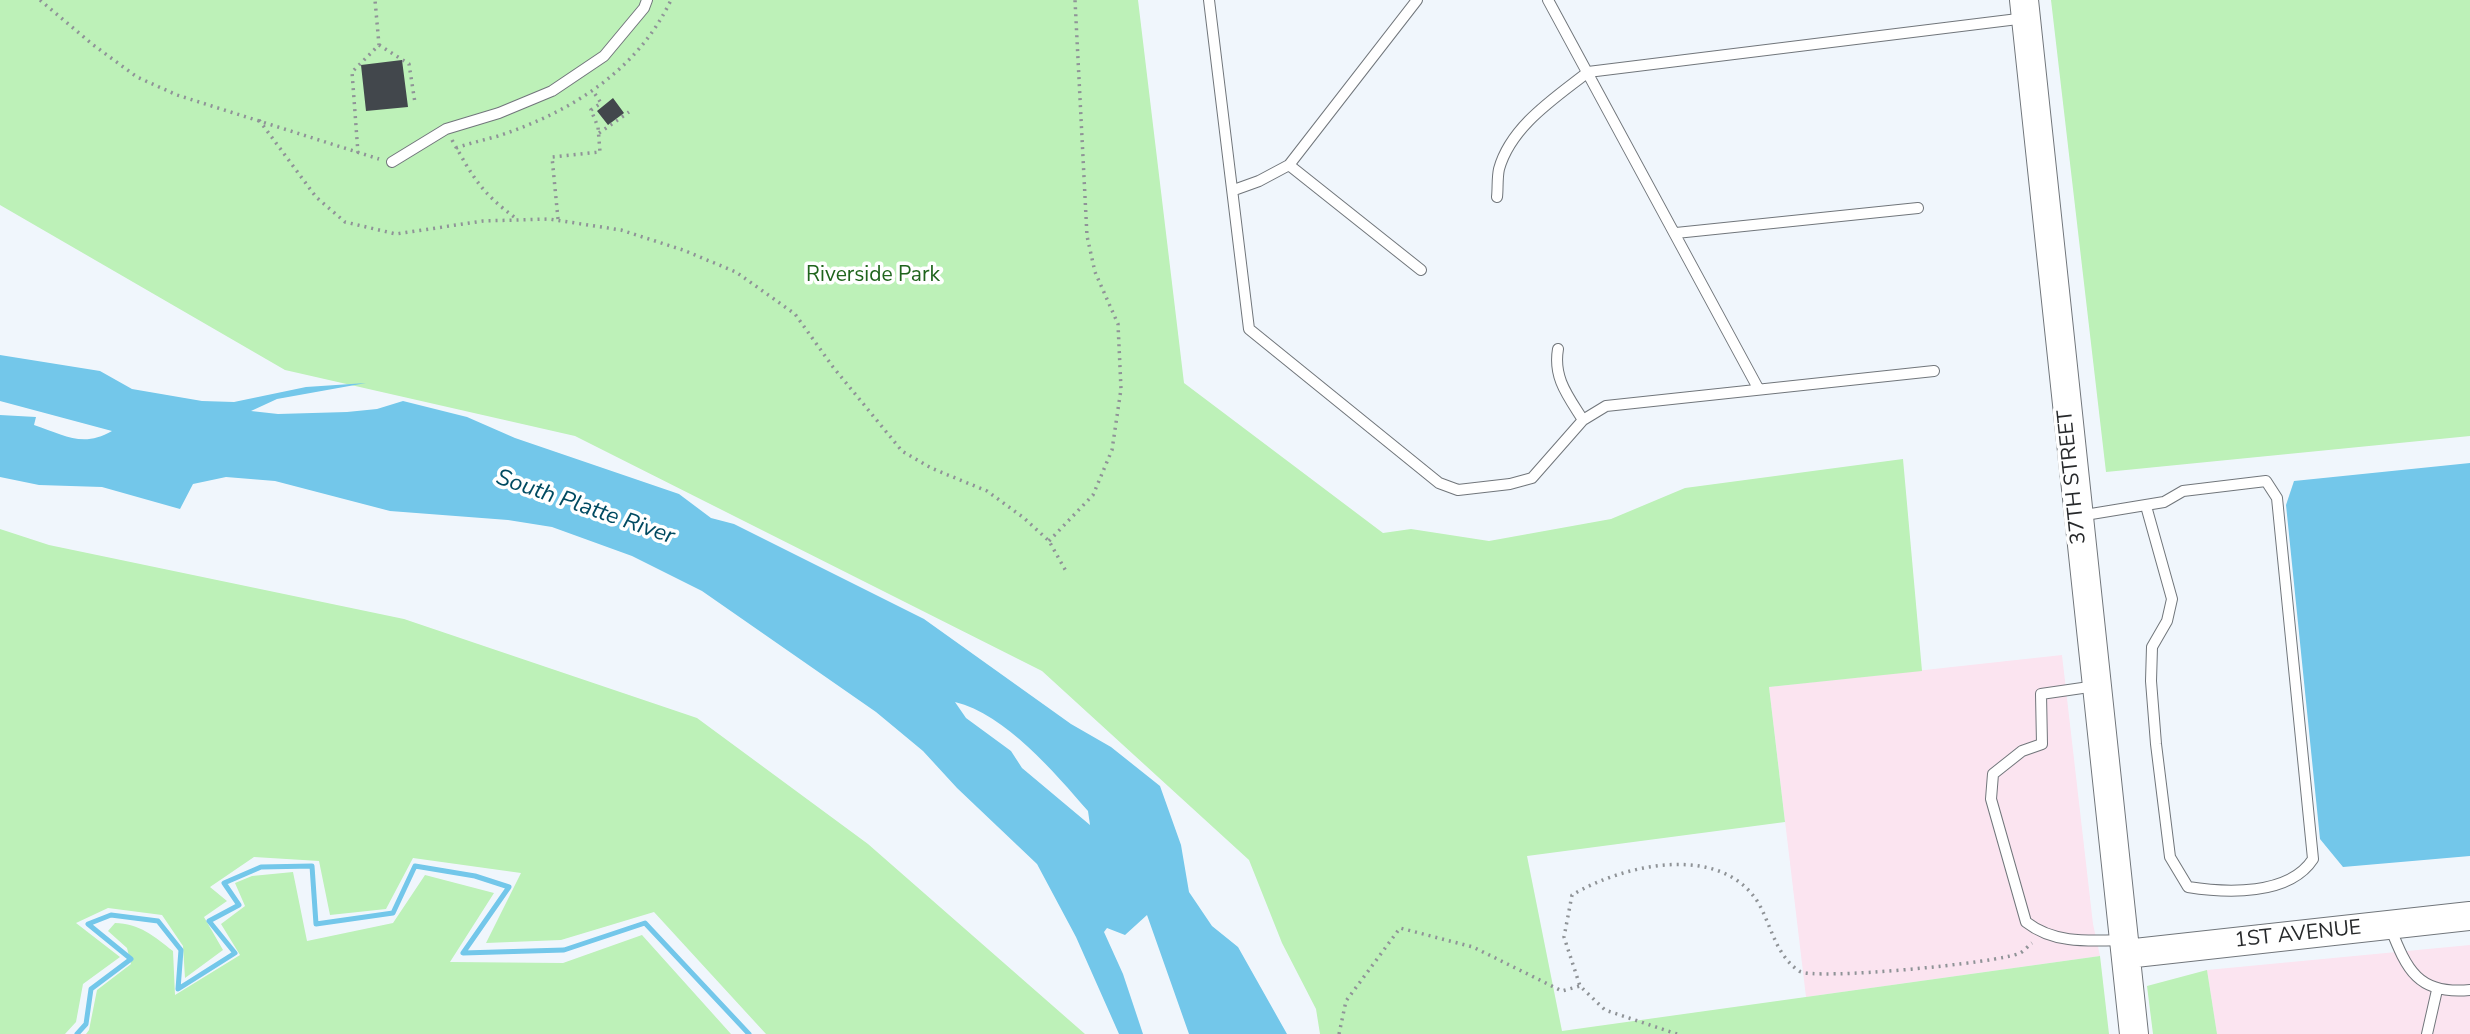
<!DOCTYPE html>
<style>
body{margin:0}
canvas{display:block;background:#f0f6fc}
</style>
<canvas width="2470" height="1034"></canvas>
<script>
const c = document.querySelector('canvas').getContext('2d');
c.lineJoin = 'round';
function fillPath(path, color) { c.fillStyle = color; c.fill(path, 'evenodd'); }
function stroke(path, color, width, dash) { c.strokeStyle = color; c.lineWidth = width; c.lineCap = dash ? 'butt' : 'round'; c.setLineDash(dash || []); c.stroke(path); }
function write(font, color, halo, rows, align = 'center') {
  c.font = font + ' "Nunito Sans",sans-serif'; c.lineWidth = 7; c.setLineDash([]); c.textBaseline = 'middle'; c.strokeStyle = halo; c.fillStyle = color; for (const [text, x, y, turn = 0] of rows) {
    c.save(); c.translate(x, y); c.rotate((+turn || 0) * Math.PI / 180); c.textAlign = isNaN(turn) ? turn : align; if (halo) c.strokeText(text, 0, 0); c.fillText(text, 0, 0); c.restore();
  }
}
fillPath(new Path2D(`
 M2062,655l31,269 7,32 -294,41 -37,-310z
 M2470,945v89h-253l-10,-64z`), '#fbe4f0');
fillPath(new Path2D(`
 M0,0h1138l46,383 199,150 28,-4 78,12 122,-22 74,-31 218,-29 19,212 -153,16 16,135 -258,34 35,175 538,-75 9,78h-789l-4,-25 -34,-66 -33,-83 -207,-189 -467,-235 -290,-66 -285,-165z
 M2051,0h419v436l-364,36z
 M0,529l49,16 355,74 293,99 171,126 217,190h-319l-112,-122 -93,28 -75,3 35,-70 -108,-15 -27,51 -56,6 -11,-54 -65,-4 -44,30 17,14 -23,16 19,33 -38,28 -2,-32 -21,-31 -54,-7 -32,15 44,34 -37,27 -7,38 -11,12h-65z
 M293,872l14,69 86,-18 32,-48 69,18 -44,69 113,1 79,-28 89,99h-645l3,-4 8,-40 34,-26 -4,-16 -19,-17 7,-8c24,0 40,14 58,28l2,44 65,-40 -19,-31 24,-18 -10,-23 17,-7z
 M2207,970l10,64h-64l-6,-48z`), '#bdf1b8');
fillPath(new Path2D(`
 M0,355l100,16 32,18 70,12 32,1 72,-15 60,-4 -89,16 -26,12 27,3 69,-2 30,-3 26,-8 64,16 48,21 164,56 32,24 23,6 190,95 147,105 40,23 49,39 21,59 8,47 23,34 26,21 49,87h-98l-42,-119 -22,20 -18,-7 -3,4 19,42 20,60h-24l-43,-97 -39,-73 -80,-76 -34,-37 -47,-39 -174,-121 -70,-35 -80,-29 -44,-7 -118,-9 -115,-30 -49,-4 -33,7 -13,25 -78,-22 -63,-2 -39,-8v-62l36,2 -2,8c30,10 49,23 78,6l-112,-30zM955,702c50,12 100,71 133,109l2,14 -68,-57 -11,-17 -45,-33z
 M2470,463v393l-127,11 -23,-28 -34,-334 8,-24z`), '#73c7ea');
stroke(new Path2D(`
 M77,1034l9,-10 5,-35 40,-30 -43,-35 23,-9 47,6 23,29 -3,39 57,-36 -26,-32 30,-16 -15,-22 37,-16 51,-1 4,58 77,-11 22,-47 60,10 34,11 -46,66 101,-3 81,-27 104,111`), '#73c7ea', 5);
fillPath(new Path2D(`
 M402,60l6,47 -42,4 -5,-46z
 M613,98l11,15 -16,12 -11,-14z`), '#42474c');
const lane = new Path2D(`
 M1209,0l40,329 190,154 19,7 52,-6 22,-6 51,-58 23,-14 328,-35
 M1548,0l210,388
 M392,162l54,-33 53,-16 53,-22 52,-35 40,-48 3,-8
 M1289,165l132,105
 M1234,190l25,-9 30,-16 128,-165
 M1497,197c1,-8 0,-19 2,-28 12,-43 56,-71 89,-97l438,-54
 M1676,233l242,-25
 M1558,349c-5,29 10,47 25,71
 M2079,516l85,-14 19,-11 83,-10 11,17 36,361c-24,37 -87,34 -125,28l-18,-30 -14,-113 -5,-63 1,-34 15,-26 5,-22 -26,-93
 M2096,686l-55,8 1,50 -20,7 -29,23 -2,25 35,123c28,22 63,19 98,18
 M2390,927c17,43 28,68 80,63
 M2427,1034l10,-44`);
const secondary = new Path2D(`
 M2024,0l110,1034
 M2126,954l344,-38`);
stroke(lane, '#71767b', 12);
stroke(secondary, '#71767b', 30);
stroke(new Path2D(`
 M40,0l52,44 45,33 40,18 202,64
 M379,45l30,19 6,39
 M259,120l57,77 29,25 51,12 87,-13 66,-2 72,11 62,20 53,22 59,42 38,53 69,84 29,17 56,23 37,27 25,23 18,32
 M599,133l30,-21
 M452,140c21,37 29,53 65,79
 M456,148c14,-5 28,-8 42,-12 73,-24 139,-65 173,-136
 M358,153l-6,-81 27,-27 -4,-45
 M558,219l-6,-62 48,-5 -2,-25 -7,-17 10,-7 -8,-12
 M1049,541l44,-46 19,-45 9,-61 -3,-65 -23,-52 -8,-36 -12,-236
 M1339,1034l7,-33 54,-73 73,19 89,44 18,-5
 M1677,1034l-72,-24 -25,-24 -16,-49 8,-42c52,-31 150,-53 187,9 13,24 17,51 40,67 14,10 201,-8 221,-18 4,-2 8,-7 12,-10`), '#8f9397', 3.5, [2, 5]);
stroke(lane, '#fff', 10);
stroke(secondary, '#fff', 28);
write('21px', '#1f641c', '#fff', [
 ["Riverside Park",873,276]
]);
write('21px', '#27292b', '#fff', [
 ["37TH STREET",2073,477,-96],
 ["1ST AVENUE",2298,935,-6]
]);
write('italic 23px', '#004a61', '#fff', [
 ["South Platte River",585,508,19]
]);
</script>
